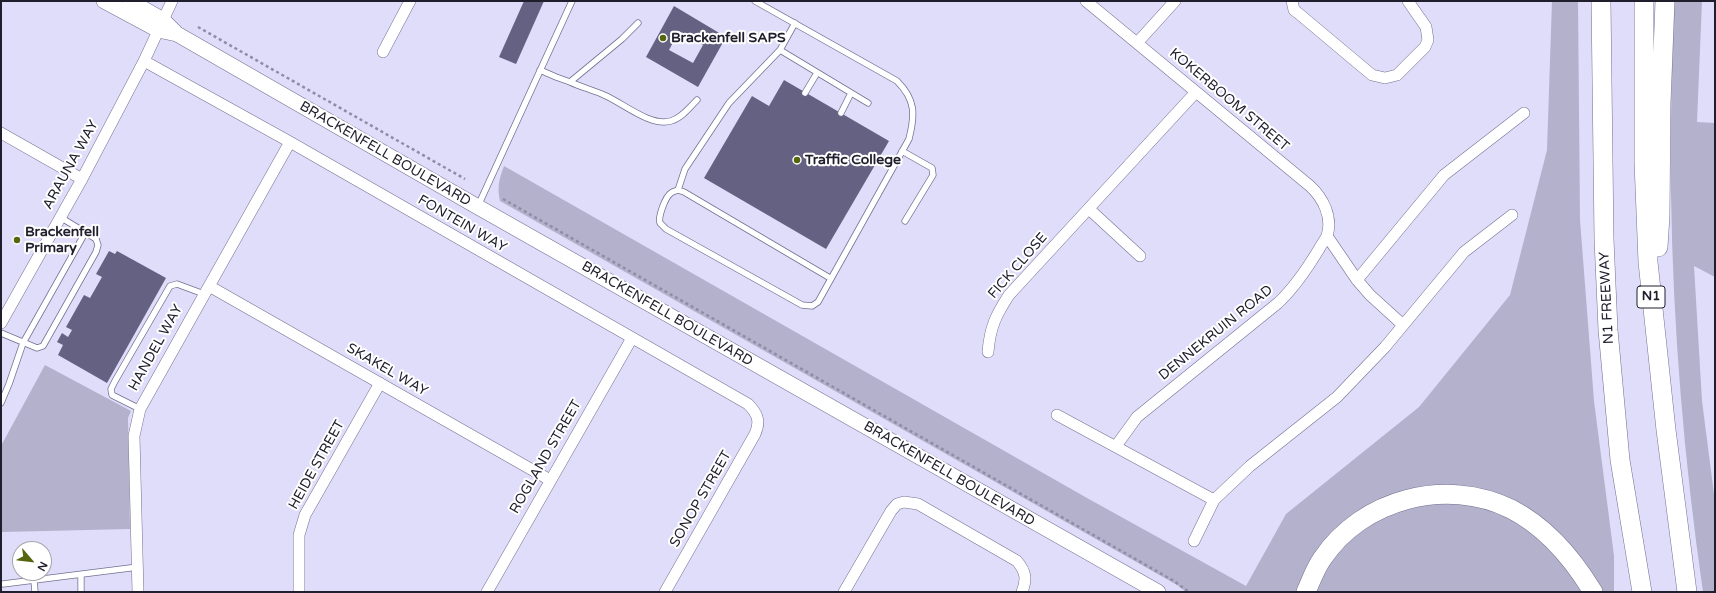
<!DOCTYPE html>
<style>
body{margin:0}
#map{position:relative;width:1716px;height:593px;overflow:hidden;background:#dfddfa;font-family:"Varela Round",sans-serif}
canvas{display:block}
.frame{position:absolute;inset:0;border:2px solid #201e2c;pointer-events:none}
.north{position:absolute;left:12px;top:541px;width:40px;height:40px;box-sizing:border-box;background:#fff;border:1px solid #a6a5ab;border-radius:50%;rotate:118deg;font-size:11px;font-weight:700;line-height:16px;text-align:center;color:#201e2c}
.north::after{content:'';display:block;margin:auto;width:14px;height:18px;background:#56660f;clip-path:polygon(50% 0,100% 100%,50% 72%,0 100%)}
</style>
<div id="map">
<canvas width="1716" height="593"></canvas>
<div class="frame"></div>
<div class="north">N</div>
</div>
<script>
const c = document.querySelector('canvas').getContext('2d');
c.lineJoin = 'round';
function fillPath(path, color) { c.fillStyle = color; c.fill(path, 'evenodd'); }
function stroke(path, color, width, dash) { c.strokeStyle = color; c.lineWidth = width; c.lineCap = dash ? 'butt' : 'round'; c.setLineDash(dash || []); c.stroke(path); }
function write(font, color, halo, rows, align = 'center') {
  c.font = font + ' "Varela Round",sans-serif'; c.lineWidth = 4; c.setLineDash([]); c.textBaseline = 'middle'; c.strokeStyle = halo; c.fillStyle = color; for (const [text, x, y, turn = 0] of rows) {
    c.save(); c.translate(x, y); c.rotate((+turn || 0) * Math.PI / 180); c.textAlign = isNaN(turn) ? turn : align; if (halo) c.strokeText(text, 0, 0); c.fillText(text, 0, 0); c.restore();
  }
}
fillPath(new Path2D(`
 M1552,1h26l2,219 14,181 20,155v36h-14l-91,-89 -118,-5 -94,94h-111l-9,-7 -677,-384c-3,-13 -1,-22 4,-35l583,332 159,88 40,-72 133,-107 91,-112 37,-145z
 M1674,1h28l-5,121 18,1v154l-21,-11 8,135 13,101v90h-12c-19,-132 -30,-264 -32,-398 -1,-64 1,-128 3,-193z
 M45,365l86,46 -3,7 2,111 -129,3 1,-88z
 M1463,500l65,26 59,66h-275l10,-19 21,-27 26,-21 30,-16z`), '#b3b1cc');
fillPath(new Path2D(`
 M524,1h20l-28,63 -17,-7z
 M674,6l52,31 -28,50 -52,-30zM679,31l24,14 -10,18 -24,-13z
 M784,80l105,61 -63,108 -122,-71 48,-82 17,10z
 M109,251l6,3 2,-3 49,27 -59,105 -49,-28 5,-10 -6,-3 5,-9 6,4 4,-7 -6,-3 18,-32 6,3 12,-21 -6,-3z`), '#646182');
const lane = new Path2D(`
 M755,1l142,80c19,19 18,34 12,58l-91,163 -6,4 -10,-1 -136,-76 -6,-6c-2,-6 5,-26 11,-30 2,-2 5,-2 7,-3l6,2 146,86
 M795,23l-15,27 88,53
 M540,70l16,7 14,5 52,-43 16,-16
 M570,82c11,5 23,8 34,13 19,8 46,32 67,26 11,-3 19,-14 26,-21
 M805,93l12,-20
 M841,113l10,-20
 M902,151l30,17 1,7 -28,46
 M678,190l7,-21 44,-66 51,-53
 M478,206l94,-205
 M1,333l36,15 6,-2 53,-94 2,-7 -2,-6 -36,-22
 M1,403l8,-19 14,-41 62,-110
 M140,409l-28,-14 -1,-6 4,-8 55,-95 7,-2 27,10
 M81,575v17
 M34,580l1,12
 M3,584l135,-17`);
const street = new Path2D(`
 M1086,1l224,185c13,12 23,31 17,50 -2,4 -6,9 -8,13 -12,20 -24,38 -41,54l-141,114 -21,29
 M1292,1l2,9 4,3 74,62 13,3 12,-3 28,-28 3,-7 -2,-13 -18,-26
 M1137,43l38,-42
 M383,52l27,-51
 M144,61l146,81 458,262c9,9 13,17 7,30l-90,158
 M1,133l81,46
 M1089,209l51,47
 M1327,236l30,44 13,15 33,30
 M1357,280l87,-105 80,-62
 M209,286l341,194
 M1,323l81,-144 62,-118 28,-60
 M988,352c2,-25 8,-37 21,-57l187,-203
 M1057,415l157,85
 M1194,541l20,-41 36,-34 87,-69 48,-50 79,-95 48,-37
 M138,592l-4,-156 6,-27 150,-267
 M299,592v-57l6,-20 75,-132
 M487,592l145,-254
 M844,592l47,-81 6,-7 7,-2 14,2 99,57c9,11 10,18 5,31`);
const secondary = new Path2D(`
 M104,1l54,29 19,4
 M130,1l33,19 14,14 301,173 680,385`);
const highway = new Path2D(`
 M1601,1l3,238 4,91 12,130 22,132
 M1644,1v161l4,100 18,168 21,162
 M1658,247l2,-31 1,-112 4,-103
 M1306,592c5,-11 9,-23 16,-33 40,-60 124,-82 189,-50 35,18 62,50 82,83`);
stroke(lane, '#737091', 7);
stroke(street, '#737091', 12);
stroke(secondary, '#737091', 16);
stroke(highway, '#737091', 20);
stroke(new Path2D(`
 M198,27l267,152
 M503,199l671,382 15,11`), '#8f8da4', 2.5, [3, 3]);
stroke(lane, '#fff', 5.5);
stroke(street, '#fff', 11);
stroke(secondary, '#fff', 15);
stroke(highway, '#fff', 19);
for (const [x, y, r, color] of [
 [663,38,4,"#56660f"],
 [797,160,4,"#56660f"],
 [17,240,4,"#56660f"]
]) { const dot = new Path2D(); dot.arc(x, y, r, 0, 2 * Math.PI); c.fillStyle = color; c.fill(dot); stroke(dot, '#fff', 1.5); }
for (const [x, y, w] of [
 [1651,297,28]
]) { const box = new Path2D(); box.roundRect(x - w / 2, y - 11, w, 22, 3); c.fillStyle = '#fff'; c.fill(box); stroke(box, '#201e2c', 1); }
write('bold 13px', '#201e2c', null, [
 ["N1",1651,297]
]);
write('bold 14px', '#201e2c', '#fff', [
 ["Brackenfell SAPS",671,38],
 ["Traffic College",805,160],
 ["Brackenfell",25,232],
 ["Primary",25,248]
], 'left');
write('14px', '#201e2c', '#fff', [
 ["KOKERBOOM STREET",1229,100,40],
 ["BRACKENFELL BOULEVARD",385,154,30],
 ["ARAUNA WAY",71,165,-61],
 ["FONTEIN WAY",462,224,30],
 ["FICK CLOSE",1018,266,-49],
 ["N1 FREEWAY",1607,298,-93],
 ["BRACKENFELL BOULEVARD",667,314,30],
 ["DENNEKRUIN ROAD",1216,333,-39],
 ["HANDEL WAY",156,348,-61],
 ["SKAKEL WAY",387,370,30],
 ["ROGLAND STREET",546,457,-60],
 ["HEIDE STREET",317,465,-61],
 ["BRACKENFELL BOULEVARD",949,474,30],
 ["SONOP STREET",701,499,-60]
]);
</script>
